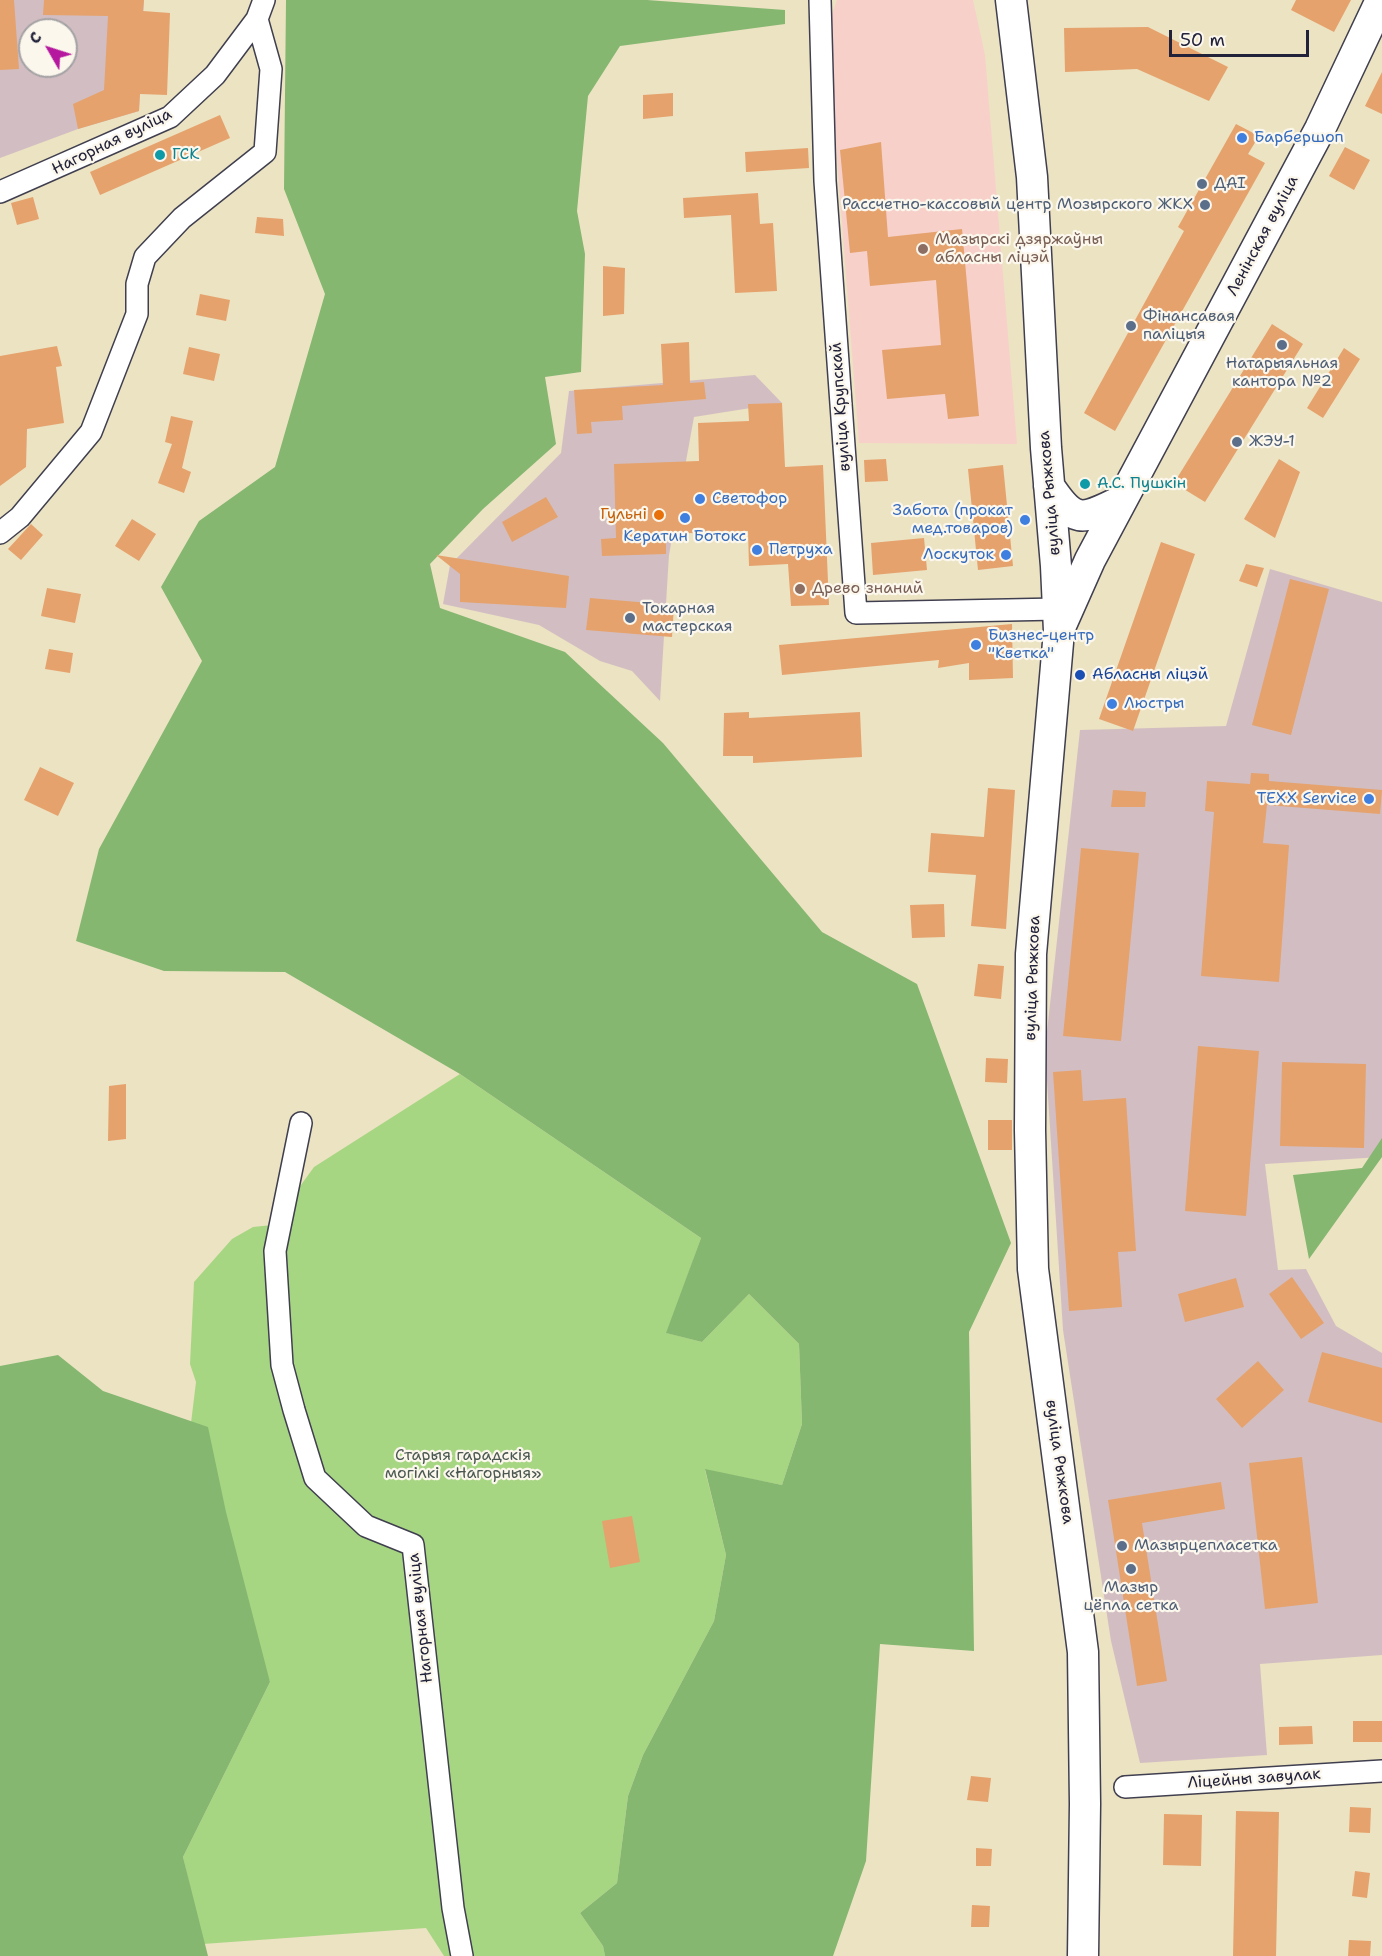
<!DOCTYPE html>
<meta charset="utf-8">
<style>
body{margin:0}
#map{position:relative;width:1382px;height:1956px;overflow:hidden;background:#ece3c2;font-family:"Shantell Sans",sans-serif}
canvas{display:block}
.north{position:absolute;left:18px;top:18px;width:60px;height:60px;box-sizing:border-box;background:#fbf7ec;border:2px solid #a4a2a5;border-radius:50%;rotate:309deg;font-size:16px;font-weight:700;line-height:24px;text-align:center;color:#22223b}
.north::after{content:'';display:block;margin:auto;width:21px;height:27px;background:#b5179e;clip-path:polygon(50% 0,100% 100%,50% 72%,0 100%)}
.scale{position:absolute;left:1169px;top:30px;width:140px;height:27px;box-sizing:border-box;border:3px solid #22223b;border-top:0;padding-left:8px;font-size:18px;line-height:21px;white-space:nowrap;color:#22223b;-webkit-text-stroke:4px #fbf7ec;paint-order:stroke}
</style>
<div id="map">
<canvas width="1382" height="1956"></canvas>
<div class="north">С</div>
<div class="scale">50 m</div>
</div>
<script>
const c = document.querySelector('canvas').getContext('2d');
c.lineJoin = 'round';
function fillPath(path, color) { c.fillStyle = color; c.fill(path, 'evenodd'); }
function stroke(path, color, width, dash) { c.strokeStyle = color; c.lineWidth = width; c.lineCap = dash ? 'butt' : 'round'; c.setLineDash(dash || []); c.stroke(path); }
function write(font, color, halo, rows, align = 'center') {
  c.font = font + ' "Shantell Sans",sans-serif'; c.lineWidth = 4.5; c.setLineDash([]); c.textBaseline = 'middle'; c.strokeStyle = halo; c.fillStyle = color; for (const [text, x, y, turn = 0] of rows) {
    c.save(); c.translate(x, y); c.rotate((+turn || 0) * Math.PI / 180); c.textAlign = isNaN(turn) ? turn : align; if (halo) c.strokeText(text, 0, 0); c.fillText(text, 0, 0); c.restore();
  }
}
fillPath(new Path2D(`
 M837,0h136l12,55 32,389 -158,-1 -32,-415z`), '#f7d0ca');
fillPath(new Path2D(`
 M0,0h144l-5,111 -61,18 -78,29zM30,30h36v36h-36z
 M755,375l27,28 -88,14 -25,138 -9,146 -28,-30 -32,-10 -61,-36 -96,-21 7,-39 111,-112 8,-62z
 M1270,569l112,33v555l-117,7 13,106 28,-1 30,57 46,27v302l-122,9 7,91 -127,8 -29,-122 -48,-311 -18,-280 35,-320 146,-4z`), '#d2bec2');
fillPath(new Path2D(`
 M460,1074l241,164 -34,95 35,9 47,-48 50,50 3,80 -20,61 -77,-15 21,85 -12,66 -71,134 -15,41 -11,87 -37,30 23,33 2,10h-161l-18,-28 -223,16 -20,-87 87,-175 -84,-218 10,-82 -6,-18 4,-82 38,-43 21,-12 19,-2 42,-58z`), '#a7d683');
fillPath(new Path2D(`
 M286,0h361l138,10v14l-165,22 -32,50 -11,115 8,43 -4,118 -36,5 11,67 -73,65 -53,55 10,44 125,44 98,91 159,189 95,52 94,259 -42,89 5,319 -94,-7 -14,217 -33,95h-228l-2,-10 -23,-33 37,-30 11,-87 15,-41 71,-134 12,-66 -21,-86 77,16 20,-61 -3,-80 -50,-50 -47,48 -36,-9 35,-95 -241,-164 -175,-102 -121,-1 -88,-30 23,-92 103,-188 -41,-74 38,-66 76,-54 50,-173 -41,-105z
 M1382,1138v19l-73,102 -16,-84 69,-7z
 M58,1355l45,36 105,36 18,85 44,170 -87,175 25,99h-208v-590z`), '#85b771');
fillPath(new Path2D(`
 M0,0h14l5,69 -19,1z
 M44,0h100l-1,11 27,2 -3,82 -27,-1 -1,17 -61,18 -5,-25 31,-14 4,-74 -65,-1z
 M1296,0h55l-17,32 -43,-22z
 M1148,27l80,40 -19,34 -72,-32 -72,3 -1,-44z
 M1382,72v42l-17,-8z
 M673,93v23l-30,3v-24z
 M220,115l10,23 -130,57 -10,-23z
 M1236,124l23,12 -11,18 17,9 -150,268 -31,-18 100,-182 -6,-4z
 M881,142l7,95 74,-8 17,187 -31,3 -3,-25 -58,5 -5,-49 59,-5 -5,-65 -66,6 -3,-35 -17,2 -10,-103z
 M1345,147l25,13 -16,30 -25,-14z
 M808,148l1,20 -63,4 -1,-20z
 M758,193l2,31 13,-1 4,68 -42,2 -4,-78 -47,3 -1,-20z
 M33,197l6,22 -22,6 -6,-22z
 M257,217l26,2 1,17 -29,-3z
 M603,266l22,2 -1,46 -21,2z
 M200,294l30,6 -4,21 -30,-6z
 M1272,324l31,20 -98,158 -31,-19z
 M689,342l1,41 14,-1 2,17 -84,7 1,14 -32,2 1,11 -15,1 -3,-44 89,-5 -2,-41z
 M57,346l5,20 -6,1 8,56 -37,6 -1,38 -26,19v-130z
 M189,347l31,7 -6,27 -31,-7z
 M1344,348l16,11 -37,59 -16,-10z
 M782,403l3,64 38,-2 6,140 -38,1 -3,-42 -39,2 -1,-35 -82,3v20l-64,2 -1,-17 15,-1 -2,-74 85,-3 -1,-38 51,-2 -1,-17z
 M171,416l22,5 -11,47 9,4 -7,21 -26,-10 14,-39 -7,-2z
 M886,459l2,22 -23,1 -1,-22z
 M1279,459l21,13 -25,66 -31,-19z
 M1003,465l10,101 -35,4 -10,-101z
 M546,497l12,20 -46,25 -10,-20z
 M132,519l24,15 -17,27 -24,-15z
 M31,524l12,11 -22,25 -13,-11z
 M924,538l3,32 -54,5 -2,-32z
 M1161,542l34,12 -62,177 -34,-12z
 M436,555l133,21 -3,32 -106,-6v-28z
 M1246,564l18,4 -7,19 -18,-6z
 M1290,579l39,10 -38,146 -39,-10z
 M47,588l34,6 -6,29 -34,-7z
 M590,598l84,7 -2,32 -86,-7z
 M1012,624l1,54 -44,2v-17l-31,5 1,-8 -157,15 -3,-30z
 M49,649l24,4 -3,20 -25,-4z
 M749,712v6l111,-6 2,45 -109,6v-7h-30l1,-43z
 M40,767l34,16 -16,33 -34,-16z
 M1251,773l18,1v7l113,9 -2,24 -113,-9 -4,38 26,2 -10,137 -78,-6 13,-164 -9,-1 2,-30 43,3z
 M988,788l27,2 -9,139 -35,-3 5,-51 -48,-3 3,-39 53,4z
 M1113,790l33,2 -1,15h-34z
 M1081,848l58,5 -18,188 -58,-5z
 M944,904l1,33 -33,1 -2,-33z
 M978,964l26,2 -3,33 -27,-3z
 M1198,1046l61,5 -13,165 -61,-5z
 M986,1058l22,1 -1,24 -22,-1z
 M1282,1062l84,2 -2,84 -84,-2z
 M1081,1070l2,31 43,-3 10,153 -18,1 4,55 -53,4 -16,-239z
 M126,1084v55l-18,2 1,-55z
 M988,1120h24v30h-24z
 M1292,1277l32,46 -23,16 -32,-45z
 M1236,1278l8,29 -59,15 -7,-28z
 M1322,1352l60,16v55l-74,-21z
 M1258,1361l26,29 -42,38 -26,-29z
 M1302,1457l16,146 -53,6 -16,-146z
 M1221,1482l4,27 -83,14 25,158 -30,5 -29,-186z
 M632,1516l8,46 -30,6 -8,-47z
 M1353,1721h29v21h-29z
 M1312,1726l1,18 -34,1v-18z
 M971,1776l20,2 -3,24 -21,-2z
 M1350,1807l21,1 -1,25 -21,-1z
 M1236,1811l43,1 -3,144h-43z
 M1164,1814l38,1 -1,51 -38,-1z
 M976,1848l16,1 -1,17h-15z
 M1355,1871l15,2 -3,25 -15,-2z
 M972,1905l18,1 -1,21h-18z
 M1349,1940l22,1 -1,15h-22z`), '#e5a26d');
const minor = new Path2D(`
 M820,0l5,181 31,432 202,-4
 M0,192l170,-75 45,-42 42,-56
 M0,533l20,-16 71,-85 46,-118v-30l8,-27 37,-39 83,-66 6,-83 -14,-50 7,-19
 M301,1123l-26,128 7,114 12,45 21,68 51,48 47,19 40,363 9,48
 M1125,1787l257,-16`);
const secondary = new Path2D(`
 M1011,0l21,177 14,271 10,118 3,65 -28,323 -1,176 3,139 50,383 2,152 -2,152
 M1049,486c26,39 33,34 72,15
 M1062,623l28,-63 230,-431 61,-129`);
stroke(minor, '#403f4f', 24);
stroke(secondary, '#403f4f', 33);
stroke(minor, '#fff', 21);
stroke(secondary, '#fff', 30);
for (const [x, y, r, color] of [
 [1242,138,6,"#3f7fe0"],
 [160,155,6,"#0f9aa8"],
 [1202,184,6,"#5c6f8a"],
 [1205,205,6,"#5c6f8a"],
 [923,249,6,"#8d6e63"],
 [1131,326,6,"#5c6f8a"],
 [1282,345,6,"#5c6f8a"],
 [1237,442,6,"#5c6f8a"],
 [1085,484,6,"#0f9aa8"],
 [700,499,6,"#3f7fe0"],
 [659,515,6,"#e8710a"],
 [685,518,6,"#3f7fe0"],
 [1025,520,6,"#3f7fe0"],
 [757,550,6,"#3f7fe0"],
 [1006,555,6,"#3f7fe0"],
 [800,589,6,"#8d6e63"],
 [630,618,6,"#5c6f8a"],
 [976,645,6,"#3f7fe0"],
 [1080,675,6,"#1a4fb4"],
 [1112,704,6,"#3f7fe0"],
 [1369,799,6,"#3f7fe0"],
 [1122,1546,6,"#5c6f8a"],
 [1131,1569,6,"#5c6f8a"]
]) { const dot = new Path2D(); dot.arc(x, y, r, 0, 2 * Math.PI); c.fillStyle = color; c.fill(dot); stroke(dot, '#fbf7ec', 2); }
write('16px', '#366cbe', '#fbf7ec', [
 ["Барбершоп",1254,138],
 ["Светофор",712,499],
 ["Забота (прокат",1013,511,"right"],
 ["мед.товаров)",1013,529,"right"],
 ["Кератин Ботокс",685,537,"center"],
 ["Петруха",769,550],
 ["Лоскуток",994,555,"right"],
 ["Бизнес-центр",988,636],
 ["\"Кветка\"",988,654],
 ["Люстры",1124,704],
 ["TEXX Service",1357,799,"right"]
], 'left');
write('16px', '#22223b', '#fbf7ec', [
 ["Нагорная вуліца",112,142,-26],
 ["Ленінская вуліца",1263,236,-62],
 ["вуліца Крупскай",841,407,-94],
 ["вуліца Рыжкова",1050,493,-95],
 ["вуліца Рыжкова",1033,978,-88],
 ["вуліца Рыжкова",1059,1462,82],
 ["Нагорная вуліца",421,1618,-96],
 ["Ліцейны завулак",1254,1779,-4]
]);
write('16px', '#0d838f', '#fbf7ec', [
 ["ГСК",172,155],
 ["А.С. Пушкін",1097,484]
], 'left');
write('16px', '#4e5e75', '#fbf7ec', [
 ["ДАІ",1214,184],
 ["Рассчетно-кассовый центр Мозырского ЖКХ",1193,205,"right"],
 ["Фінансавая",1143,317],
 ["паліцыя",1143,335],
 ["Натарыяльная",1282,364,"center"],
 ["кантора №2",1282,382,"center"],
 ["ЖЭУ-1",1249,442],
 ["Токарная",642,609],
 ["мастерская",642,627],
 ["Мазырцепласетка",1134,1546],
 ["Мазыр",1131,1588,"center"],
 ["цёпла сетка",1131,1606,"center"]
], 'left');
write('16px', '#785e54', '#fbf7ec', [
 ["Мазырскі дзяржаўны",935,240],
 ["абласны ліцэй",935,258],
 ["Древо знаний",812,589]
], 'left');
write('16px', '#c56008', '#fbf7ec', [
 ["Гульнi",647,515]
], 'right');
write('16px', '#164399', '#fbf7ec', [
 ["Абласны ліцэй",1092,675]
], 'left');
write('16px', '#4a5851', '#fbf7ec', [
 ["Старыя гарадскія",463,1456],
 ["могілкі «Нагорныя»",463,1474]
]);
</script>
